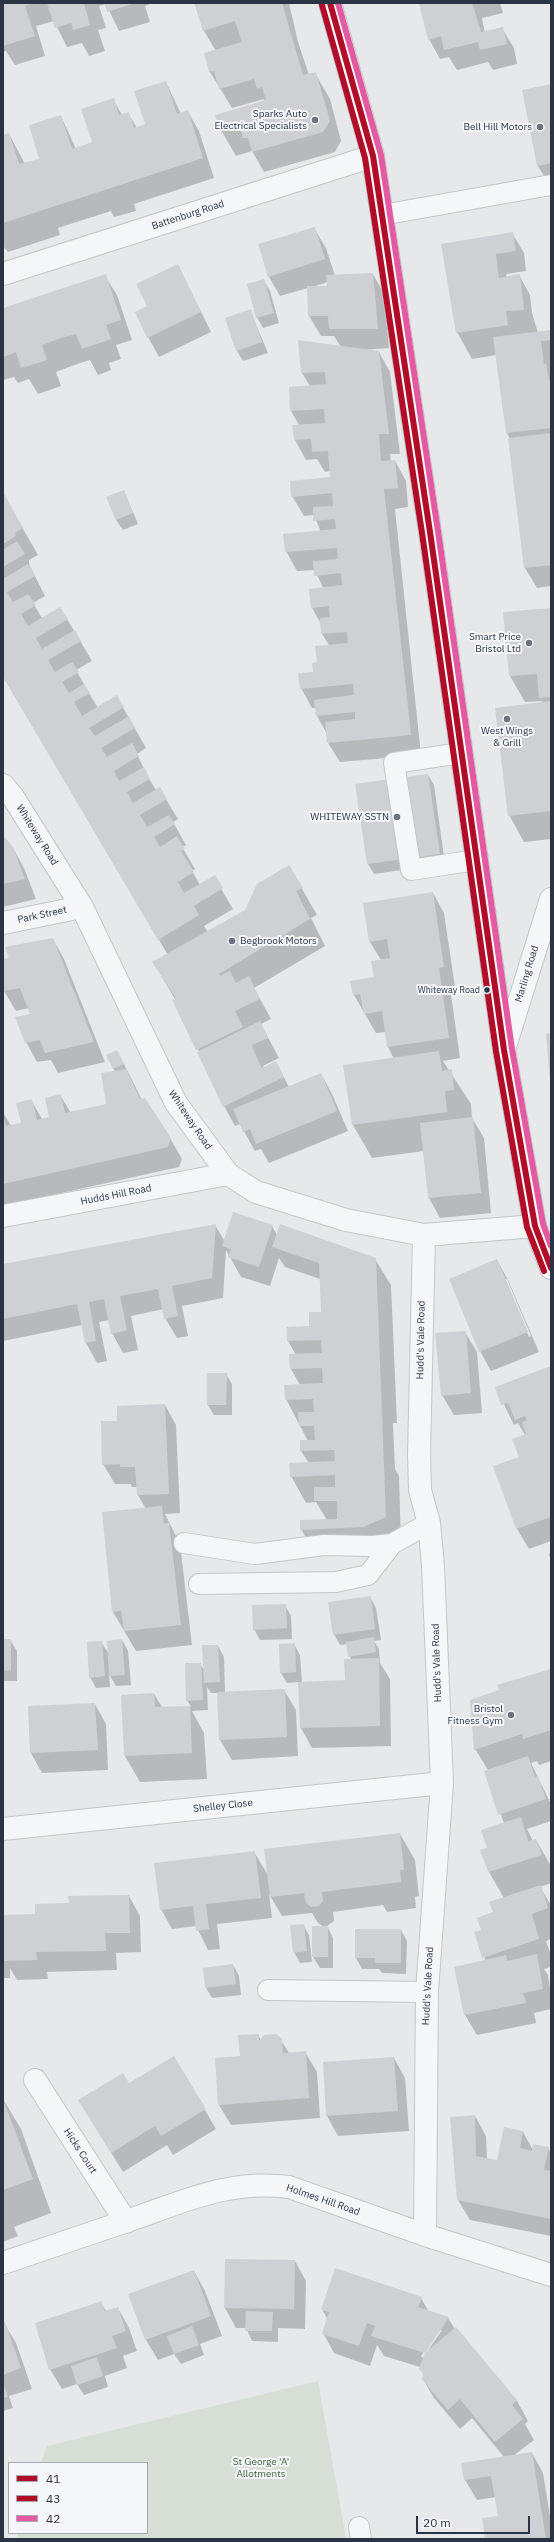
<!DOCTYPE html>
<style>
body{margin:0}
#map{position:relative;width:554px;height:2542px;overflow:hidden;background:#e6e8ea;font-family:"IBM Plex Sans",sans-serif}
canvas{display:block}
.frame{position:absolute;inset:0;border:4px solid #2b3445;pointer-events:none}
.legend{position:absolute;left:8px;top:2462px;width:140px;height:72px;box-sizing:border-box;background:#f4f6f9;border:1px solid #a4a8b1;margin:0;padding:5px 7px;list-style:none;font-size:12px;color:#2b3445}
.legend li{display:flex;align-items:center;gap:8px;height:20px}
.legend b{width:20px;border:1px solid #a4a8b1}
.scale{position:absolute;left:416px;top:2516px;width:114px;height:18px;box-sizing:border-box;border:2px solid #2b3445;border-top:0;padding-left:5px;font-size:12px;line-height:14px;white-space:nowrap;color:#2b3445;-webkit-text-stroke:3px #f4f6f9;paint-order:stroke}
</style>
<div id="map">
<canvas width="554" height="2542"></canvas>
<div class="frame"></div>
<ul class="legend">
<li><b style="height:5px;background:#b10d28"></b>41</li>
<li><b style="height:5px;background:#b10d28"></b>43</li>
<li><b style="height:5px;background:#e35aa1"></b>42</li>
</ul>
<div class="scale">20 m</div>
</div>
<script>
const c = document.querySelector('canvas').getContext('2d');
c.lineJoin = 'round';
function fillPath(path, color) { c.fillStyle = color; c.fill(path, 'evenodd'); }
function stroke(path, color, width, dash) { c.strokeStyle = color; c.lineWidth = width; c.lineCap = dash ? 'butt' : 'round'; c.setLineDash(dash || []); c.stroke(path); }
function write(font, color, halo, rows, align = 'center') {
  c.font = font + ' "IBM Plex Sans",sans-serif'; c.lineWidth = 4; c.setLineDash([]); c.textBaseline = 'middle'; c.strokeStyle = halo; c.fillStyle = color; for (const [text, x, y, turn = 0] of rows) {
    c.save(); c.translate(x, y); c.rotate((+turn || 0) * Math.PI / 180); c.textAlign = isNaN(turn) ? turn : align; if (halo) c.strokeText(text, 0, 0); c.fillText(text, 0, 0); c.restore();
  }
}
fillPath(new Path2D(`
 M318,2381l28,158h-327l-2,-6h130v-70h-106l6,-17z`), '#d6ded6');
fillPath(new Path2D(`
 M3,3h150l-8,3 5,16 -31,9 -13,-27 -7,2 7,22 -8,2 7,21 -16,5 -7,-13 -15,4 -13,-26 -18,5 9,30 -30,9 -9,-14 -3,1z
 M195,3h94l9,39 11,33 6,-2 15,26 11,42 -6,11 -71,20 -12,-21 -16,5 -15,-26 44,-29 -1,-2 -32,9 -22,-36 -5,-18 11,-3 -12,-20z
 M420,3h80l3,10 -21,5 3,15 17,-5 12,20 3,16 -24,6 -5,-8 -31,8 -8,-13 -9,2 -11,-20z
 M166,82l15,32 7,-2 11,19 15,47 -80,26 2,7 -22,6 -3,-6 -53,17 2,7 -52,17 -5,-6v-110l6,-2 16,30 15,-4 21,-44 15,33 17,-6 20,-44 9,16 6,-2 9,15 9,-3z
 M551,85v100l-1,1 -12,-20z
 M314,228l12,20 9,28 38,-2 11,20 5,54 -27,2 17,2 11,20 10,82h-10l1,7h4l11,20 2,26 -13,2 26,246 -81,7 -12,-19 -1,-9 -10,-18 -1,-8h-4l-11,-20 13,-15 15,-28 -7,-11 -1,-10 -9,-16 11,-20 -8,-18 -18,1 -11,-20 35,-19 -7,-17 -10,1 -12,-20 40,-18 -1,-7 -6,1 -8,-13 -11,1 -11,-20 4,-15 -8,-14 -1,-23 20,-2 -8,-13 39,-26 -7,-11h-13l-12,-20 -1,-28 -28,8 -11,-19zM328,282v5h-16z
 M512,233l12,20 2,18 -20,3 1,4 12,-3 11,20 2,18 6,20 13,-2v255l-14,2 -12,-20 -15,-129 -3,-6 -10,-78 -25,4 -15,-27 -15,-87z
 M178,265l33,67 -52,25 -11,-20z
 M105,276l12,19 15,45 -16,5 5,14 -12,4 2,7 -13,5 -8,-15 -13,4 -21,8 5,14 -23,8 -9,-15 -11,4 -4,-6 -11,3v-71z
 M264,281l6,10 9,32 -16,5 -6,-11z
 M250,310l18,43 -25,8 -6,-10z
 M124,491l14,33 -15,6 -7,-10z
 M3,494l35,61 -9,5v4l16,32 -12,7 9,15 25,1 25,42 -16,9 13,23 9,15 19,-11 29,51 -9,6 11,23 8,13 3,-2 19,31 -5,3 13,23 -4,2 13,22 -3,2 8,14 14,-8 19,32 -29,17 4,6 37,-21 44,-45 28,49 -6,3 14,28 -71,42 17,31 -10,5 18,34 -16,8 1,2 12,-6 13,25 32,-13 11,20 16,37 -79,32 -8,-14 -6,2 -15,-27 -5,2 -11,-20 -49,-107 -22,-37 15,-7 -165,-279z
 M551,609v230l-27,3 -15,-27 34,-112 -1,-2 -17,1 -15,-26z
 M428,775l6,10 11,79 -71,10 -6,-10z
 M3,837l10,11 11,20 12,31 -33,8z
 M433,893l11,20 11,74 -5,1 10,70 -17,3 28,43 1,14 12,20 7,75 -51,5 -11,-20 -5,-47 -52,7 -19,-33 41,-66 -6,-12 -2,-15 -10,1 -22,-38 21,-17 6,-18 -11,-18 -6,-38z
 M53,939l11,20 41,103 -47,11 -7,-13 -14,2 -11,-20 6,-27 -3,-7 -13,3 -12,-20 -1,-31z
 M108,1056l15,6 19,38 28,38 12,21 -3,8 -176,39v-94l8,14 11,-2 9,-24 11,19 8,-1 10,-23 11,18 36,-8 8,-33z
 M215,1225l10,17 47,-16 5,9 98,24 16,26 6,138h-4l2,46 4,7 2,67 -23,10 -62,3 -15,-27 26,-9 -11,-18 -10,1 -15,-27 18,-13 -8,-12 7,-10 -22,-42 14,-14 -9,-16 5,-14 -8,-14 22,-14 12,-14 -2,-34 -35,-12 -6,-9 -9,28 -29,-9 -15,-27 -3,48 -41,8 6,30 -11,2 -12,-20 -1,-9 -33,7 7,34 -15,3 -11,-20 -3,-13 -10,2 8,39 -10,2 -11,-20 -4,-18 -79,16v-76z
 M497,1260l11,20 31,72 -48,19 -11,-20zM505,1279h2l24,57 -2,1z
 M465,1332l12,20 5,61 -28,2 -12,-20z
 M551,1367v174l-22,8 -12,-20 -23,-62 26,-9 5,-23 -7,-12 -4,2 -18,-37z
 M226,1374l6,10v31h-18l-6,-10z
 M165,1405l11,20 4,88 -15,1 15,30 12,101 -56,6 -23,-39 -10,-99 43,-4 -8,-14 -1,-8h-5l-1,-3h-16l-12,-20 15,-42z
 M551,1553v8l-2,-7z
 M370,1597l6,11 5,32 -7,1 5,8 1,14 10,16 1,67 -79,2 -11,-20 -2,-46 -12,1 -6,-10 13,-29 6,11 2,28 44,-2 5,-21 -4,-16 -7,1 -6,-11z
 M285,1605l6,11 1,23 -32,1 -6,-11z
 M3,1640h7l7,11v30h-14z
 M122,1640l6,11 3,34 -15,1 -7,-12 1,13 -14,1 -6,-11 11,-35 8,12z
 M218,1646l6,11 1,36 59,-3 12,20 2,46 -66,4 -12,-20 -2,-47h-7l-4,-6 1,23 -16,1 12,22 3,46 -67,3 -15,-26 -3,-61 32,-1 8,13h29l-4,-7 13,-36 4,6z
 M551,1670v91l-12,4 -2,-4 -6,2 20,41v17l-24,8 6,12 3,-1 15,26v17l-11,4 11,18v34l-5,2 5,15v11l-7,2 4,6 3,19v15l-17,4 2,10 -59,12 -12,-20 -9,-47 29,-7 -3,-30 22,-33 -15,-26 -8,-21 8,-3 15,-25 -19,-52 3,-1 -13,-21 25,-58z
 M95,1704l11,20 2,46 -66,3 -11,-20 -2,-46z
 M400,1834l15,26 4,36 -4,1 1,11 -29,4 -4,-7 -50,7 1,9 -7,5 6,12v30h-13l-7,-11 11,-30 -6,-4 -6,-10 -30,3 -13,-22 3,24 -55,6 3,25 -12,1 -12,-24 -24,3 -11,-20 93,-57 14,23z
 M129,1896l11,20 1,36 -25,1 1,17 -70,2 1,7 -31,1 -7,-12v10h-7v-58l33,-5 34,-11z
 M303,1925l6,10 3,27 -12,1 -6,-11z
 M401,1930l6,11 -1,33 -24,-1 -3,-4h-17l-6,-11z
 M233,1965l6,11 2,19 -29,3 -6,-10z
 M258,2035l3,5h20l8,13 16,-1 12,20 3,46 -89,7 -12,-20 -3,-46 25,-2z
 M394,2058l11,20 4,53 -71,5 -11,-20z
 M129,2084l76,26 11,19 -43,26 -6,-10 -44,27 -32,-52z
 M3,2099l18,30 30,84 -37,14 4,9 -15,6z
 M475,2116l11,20 1,23 11,2 7,-33 18,4 10,18 15,-2 3,5v83l-81,-16 -12,-20z
 M295,2261l11,20 -1,48 -27,-1v14l-26,-1 -6,-13h-10l-11,-20z
 M194,2271l11,20 17,45 -22,8 4,11 -23,9 -7,-10 -16,6 -12,-20 -16,-45z
 M421,2298l8,14 19,6 7,11 62,72 11,20 -3,3 9,16 -21,16 19,-3 11,20 8,49v17h-65l13,-23 -3,-19 -19,3 -12,-20 -2,-16 41,-7 -32,-39 -12,11 -26,-31 -12,-20 2,-2 -4,-9 -36,-11 -7,-11 -7,21 -36,-13 -11,-20 5,-13 -6,-11zM439,2330h3l-19,28 -2,-2z
 M101,2303l5,8 12,-3 11,20 8,23 -14,5 4,12 -22,8 3,11 -24,8 -7,-11 -15,5 -12,-20z
 M4,2323l12,20 16,46 -23,7 4,12 -10,3z`), '#0003');
fillPath(new Path2D(`
 M3,3h30l-8,3 10,30 -32,10z
 M47,3h37l6,22 -17,5 -2,-7 -16,5z
 M104,3h31l-28,9z
 M194,3h88l21,72 13,-3 14,49 -7,11 -71,20 -4,-14h-5l-4,-14 -19,6 -5,-15 51,-15 -4,-13 -5,2 -3,-10 -35,10 -5,-18 -5,1 -5,-19 38,-11 -7,-21 -32,10z
 M419,3h53l9,29 22,-5 4,17 -27,6 -2,-8 -34,8 -3,-14 -13,4z
 M166,81l11,33 11,-4 15,48 -200,65v-88l6,-2 10,31 20,-5 -10,-34 32,-10 11,34 12,-4 8,-3 -11,-33 33,-11 5,17 10,-3 5,16 11,-4 -11,-33z
 M551,84v79l-14,3 -15,-76z
 M315,227l10,32 -57,18 -10,-33z
 M513,232l3,19 -20,3 3,24 21,-4 4,36 -18,1 2,14 -52,8 -15,-89z
 M178,264l23,48 -54,26 -12,-26 12,-6 -11,-22z
 M373,273l5,56h-49l-1,-13h-20l-1,-30h20l-1,-11z
 M106,274l15,46 -15,5 5,14 -29,10 -6,-15 -15,4 -19,7 5,15 -26,8 -5,-16 -13,5v-49z
 M264,279l10,34 -18,5 -9,-34z
 M251,309l11,33 -26,9 -11,-33z
 M551,330v10l-10,1 3,23 2,-1 3,17h2v48l-45,5 -13,-96z
 M298,340l81,11 10,83h-10l2,27 14,-1 3,28 -14,1 27,246 -84,8 -2,-21 30,-3v-7l-39,4 -2,-16 40,-5 -1,-11 -53,5 -2,-16 15,-1 -1,-9 5,-1 -2,-16 33,-3 -1,-11 -26,2 -1,-16 10,-1 -1,-11 -18,2 -2,-19 33,-4 -1,-12 -27,3 -1,-15 25,-2 -1,-11 -52,4 -2,-18 53,-5 -1,-10 -22,2v-14l20,-1 -1,-13 -41,4 -1,-16 40,-4 -2,-26 -16,1 -1,-13 -17,1 -2,-15 33,-2 -1,-14 -34,2 -1,-24 37,-3 -1,-12 -24,1z
 M551,433v132l-27,3 -16,-130z
 M124,490l9,23 -17,7 -10,-23z
 M3,492l20,36 -8,5 1,3 -13,8z
 M17,541l8,13 -22,13v-17z
 M28,564l7,12 -28,16 6,10 15,-8 8,11 -15,9 7,12 32,-19 8,12 -32,19 6,11 33,-19 6,11 -33,19 7,12 17,-10 7,10 -17,10 7,11 15,-9 6,9 -16,9 8,14 35,-21 7,12 -35,21 6,8 34,-20 6,12 -34,20 6,9 25,-14 7,13 -25,15 5,10 25,-14 6,12 -23,13 6,11 27,-16 7,12 -27,16 7,12 22,-12 6,9 -21,13 6,10 17,-11 8,13 -4,2 13,21 -16,10 6,11 31,-18 8,13 -29,18 5,9 -41,25 -155,-263v-98z
 M551,608v89l-12,1 -2,-24 -28,2 -6,-64z
 M551,701v110l-43,5 -13,-108z
 M428,774l12,80 -73,10 -12,-80z
 M3,835l10,12 12,32 -22,5z
 M289,865l14,23 -7,3 14,28 -91,55 1,2 10,-5 6,12 13,-7 11,23 -25,12 8,16 -47,23 -24,-50 4,-2 -24,-36 93,-52 12,-26z
 M433,892l11,75 -5,1 10,70 -62,9 -5,-36 -18,3 -4,-20 -7,1 -3,-14 24,-4 -3,-16 19,-3 -3,-19 -18,3 -6,-39z
 M53,938l41,104 -49,11 -5,-13 -15,3 -10,-26 15,-3 -10,-26 -17,3v-32l6,-1 -4,-11z
 M260,1021l8,17 -16,7 3,9 7,14 14,-7 8,16 -61,30 -26,-55z
 M551,1033v48h-1l-4,-47z
 M117,1050l7,14 -11,5 -7,-14z
 M439,1051l3,20 10,-2 2,21 -9,1 2,21 -95,13 -9,-60z
 M126,1069l14,30 5,-1 26,40 -3,9 -165,37v-68l3,10 15,-3 -5,-20 16,-4 5,21 12,-3 -4,-19 16,-4 4,19 41,-9 -5,-31z
 M321,1073l16,38 -81,33 -6,-15 -7,3 -10,-23z
 M473,1117l8,76 -53,5 -8,-75z
 M233,1212l40,13 -14,42 -31,-10 3,-8 -9,-3z
 M216,1224l-4,54 -40,8 6,30 -14,3 -6,-30 -38,7 7,34 -16,4 -7,-35 -15,3 7,39 -11,2 -8,-39 -74,15v-55z
 M280,1224l96,34 10,259 -23,10 -63,3v-10l37,-1v-18h-23v-14h21v-12l-45,2 -1,-14 46,-2 -1,-11 -34,1v-11h15l-1,-14h-15l-1,-14h16l-1,-13 -28,1 -1,-15 39,-2 -1,-15 -32,1 -1,-15 33,-1 -1,-13 -34,1v-14l22,-1v-14h12l-2,-49 -47,-16z
 M497,1259l31,73 -49,20 -30,-73z
 M466,1331l5,62 -30,3 -6,-63z
 M551,1366v151l-35,12 -23,-63 26,-9 -7,-18 14,-5 -4,-12 5,-2 -2,-4 -10,4 -7,-17 -7,2 -6,-18z
 M207,1373h20l-1,32h-19z
 M165,1404l4,90 -32,1 -2,-28h-15v-3l-18,1 -1,-44h16v-15z
 M162,1506l2,17h5l12,102 -57,6 -3,-20 -9,1 -10,-100z
 M371,1596l4,33 -42,6 -5,-33z
 M286,1604l1,24 -34,2 -1,-25z
 M374,1637l2,15 -28,5 -2,-15z
 M3,1639h8v31l-8,1z
 M122,1639l3,36 -16,1 -2,-35z
 M102,1641l3,35 -16,2 -2,-36z
 M295,1643l1,29 -16,1 -1,-29z
 M202,1645h16l2,37 -16,1z
 M379,1658l1,68 -80,2 -2,-46 47,-2 -1,-21z
 M185,1663h16l2,37 -17,1z
 M551,1669v61l-28,9 -1,-5 -48,16 -4,-50 29,-10 -2,-5z
 M285,1689l2,48 -68,3 -2,-48z
 M154,1693l1,14 35,-1 2,47 -68,3 -3,-61z
 M95,1703l3,47 -68,3 -2,-47z
 M528,1756l7,21 3,-1 8,23 -48,16 -14,-44z
 M521,1817l7,24 8,-2 6,16 -54,17 -8,-22 7,-2 -6,-18z
 M400,1833l4,37h-4l1,12 -79,10 1,9 -4,5 -8,1 -5,-4 -2,-10 -34,4 -6,-48z
 M255,1851l6,47 -55,6 3,25 -13,2 -3,-25 -33,4 -6,-47z
 M541,1885l7,23 -16,6 7,25 -57,19 -8,-26 7,-2 -4,-12 16,-6 -4,-10z
 M129,1895l1,38h-25l1,18 -70,1 1,8 -34,1v-46l32,-1v-10l34,-1 -1,-7z
 M304,1924l3,27 -14,2 -3,-28z
 M312,1926h16v31h-16z
 M355,1929h46v34h-26v-5h-20z
 M537,1954l6,35 -20,4 3,10 -62,12 -10,-48 52,-12 1,6z
 M233,1964l3,20 -31,4 -2,-20z
 M259,2034v7l5,-6 12,-1 6,5 1,14 23,-2 3,47 -91,7 -3,-47 25,-2 -2,-21z
 M174,2056l32,53 -45,27 -6,-10 -44,27 -33,-53 45,-27 6,10z
 M394,2057l4,54 -72,5 -3,-54z
 M3,2099l30,80 -30,11z
 M475,2115l1,41 21,4 7,-33 19,4 -3,17 12,3 1,-7 16,3 -5,23 7,1v48l-94,-19 -7,-83z
 M225,2259l70,1 -1,49 -70,-1z
 M335,2268l87,29 -4,10 31,10 -24,36 -54,-17 4,-10 -8,-3 -8,23 -37,-12 7,-22 -8,-2z
 M194,2270l17,46 -66,24 -17,-46z
 M102,2301l2,10 14,-4 8,24 -14,5 5,12 -68,22 -14,-47z
 M246,2311l27,1 -1,19h-27z
 M5,2322l16,46 -18,7v-52z
 M192,2326l7,19 -25,9 -7,-18z
 M456,2327l61,73 -5,5 11,14 -28,23 -35,-43 -12,11 -27,-32 3,-3 -5,-6 6,-16z
 M97,2357l6,19 -26,9 -6,-19z
 M3,2383l5,14 -5,1z
 M532,2452l14,87h-61l-3,-21 16,-2 -7,-40 -27,4 -3,-17z`), '#ced0d3');
const service = new Path2D(`
 M382,215l169,-30
 M461,753l-67,10 17,107 65,-10
 M184,1543l71,11 69,-9 48,1 20,-2
 M199,1584l137,-2 32,-7 24,-31 37,-21
 M268,1990l159,2
 M359,2527l2,12`);
const minor = new Path2D(`
 M3,274l370,-118
 M3,785l10,12 69,110 94,196 52,71 28,18 90,28 78,15 111,-9
 M3,923l79,-16
 M504,1050l47,-151
 M3,1216l225,-42
 M424,1235l-5,220 1,35 9,33 4,42 9,218 -15,209 -2,243
 M3,1829l439,-46
 M35,2080l91,142
 M3,2263c41,-14 83,-28 124,-42 56,-19 101,-42 162,-34l136,48 126,40`);
const primary = new Path2D(`
 M330,3l43,153 57,376 74,518 31,176 16,42`);
stroke(service, '#c4c6c8', 22);
stroke(minor, '#c4c6c8', 24);
stroke(primary, '#c2c5c8', 24);
stroke(service, '#f5f6f7', 20);
stroke(minor, '#f5f6f7', 22);
stroke(primary, '#f8f8f8', 22);
stroke(new Path2D(`
 M330,3l43,153 57,376 74,518 31,176 16,42`), '#b10d28', 6);
stroke(new Path2D(`
 M322,5l43,153 57,375 74,518 31,176 17,44`), '#b10d28', 6);
stroke(new Path2D(`
 M338,3l43,152 57,376 74,518 31,175 8,22`), '#e35aa1', 6);
for (const [x, y, r, color] of [
 [315,120,4,"#6c737f"],
 [540,127,4,"#6c737f"],
 [529,643,4,"#6c737f"],
 [507,719,4,"#6c737f"],
 [397,817,4,"#6c737f"],
 [232,941,4,"#6c737f"],
 [487,990,3.5,"#2b3445"],
 [511,1715,4,"#6c737f"]
]) { const dot = new Path2D(); dot.arc(x, y, r, 0, 2 * Math.PI); c.fillStyle = color; c.fill(dot); stroke(dot, '#f4f6f9', 1.5); }
write('9px', '#2b3445', '#f4f6f9', [
 ["Whiteway Road",480,990]
], 'right');
write('10px', '#2b3445', '#f4f6f9', [
 ["Sparks Auto",307,114],
 ["Electrical Specialists",307,126],
 ["Bell Hill Motors",532,127],
 ["Smart Price",521,637],
 ["Bristol Ltd",521,649],
 ["West Wings",507,731,"center"],
 ["& Grill",507,743,"center"],
 ["WHITEWAY SSTN",389,817],
 ["Begbrook Motors",240,941,"left"],
 ["Bristol",503,1709],
 ["Fitness Gym",503,1721]
], 'right');
write('10px', '#2b3445', '#f4f6f9', [
 ["Battenburg Road",188,215,-18],
 ["Whiteway Road",37,835,58],
 ["Park Street",42,915,-12],
 ["Marling Road",527,974,-73],
 ["Whiteway Road",190,1120,56],
 ["Hudds Hill Road",116,1195,-11],
 ["Hudd's Vale Road",421,1340,-89],
 ["Hudd's Vale Road",437,1663,-92],
 ["Shelley Close",223,1806,-6],
 ["Hudd's Vale Road",428,1986,-87],
 ["Hicks Court",80,2151,57],
 ["Holmes Hill Road",323,2200,19]
]);
write('10px', '#3f6138', '#f4f6f9', [
 ["St George 'A'",261,2462],
 ["Allotments",261,2474]
]);
</script>
